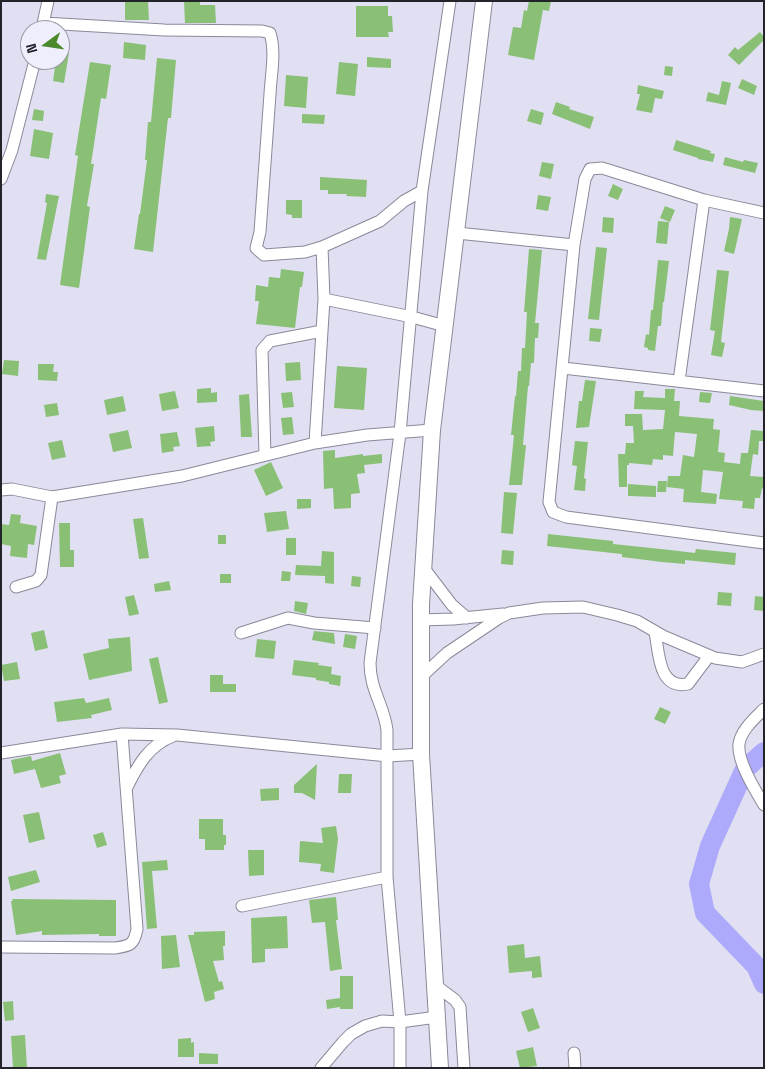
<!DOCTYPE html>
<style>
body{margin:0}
#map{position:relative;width:765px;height:1069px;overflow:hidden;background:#e0e0f2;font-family:"Space Grotesk",sans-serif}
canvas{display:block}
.frame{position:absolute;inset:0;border:2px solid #23232a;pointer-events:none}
.north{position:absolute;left:20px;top:20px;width:50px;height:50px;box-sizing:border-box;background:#eeeefd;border:1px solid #9d9da9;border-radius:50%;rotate:256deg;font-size:14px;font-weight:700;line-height:20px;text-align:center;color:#23232a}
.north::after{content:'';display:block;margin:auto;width:18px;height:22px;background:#4a8a2c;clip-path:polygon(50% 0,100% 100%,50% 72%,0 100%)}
</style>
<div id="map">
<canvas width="765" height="1069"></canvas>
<div class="frame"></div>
<div class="north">N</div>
</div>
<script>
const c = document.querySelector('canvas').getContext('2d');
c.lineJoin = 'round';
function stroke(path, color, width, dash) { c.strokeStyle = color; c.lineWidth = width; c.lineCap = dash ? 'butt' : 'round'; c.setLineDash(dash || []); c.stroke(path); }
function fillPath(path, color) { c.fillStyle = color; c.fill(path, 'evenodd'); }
stroke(new Path2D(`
 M764,752l-19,17 -35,77 -11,38 6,29 51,53 8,18`), '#aeaafb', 20);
fillPath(new Path2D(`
 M125,1h23l1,19h-24z
 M184,1h16v4h15l1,18h-31z
 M529,1h22l-2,10 -6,-1 -9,50 -26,-5 5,-28 8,1 3,-18 3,1z
 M356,6h32v10h4l1,16h-5l1,5h-33z
 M760,32l4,5v3l-25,25 -11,-10 7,-8 3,3z
 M124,42l22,3 -1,15 -22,-2z
 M60,52l9,1 -5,30 -11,-2 3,-21h4z
 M367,57l24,2v9l-24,-1z
 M157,58l19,2 -5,58h-3l-15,134 -19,-3 5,-35h1l7,-54h-2l3,-38h3z
 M90,62l21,3 -5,34 -5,-1 -10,66h3l-7,42 3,1 -11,81 -19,-3 18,-129 -3,-1z
 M339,62l19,2 -3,32 -19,-2z
 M665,66l8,1 -1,9 -8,-1z
 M286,75l22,2 -2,31 -22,-2z
 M742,79l15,7 -3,9 -16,-7z
 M722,81l9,2 -5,22 -20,-4 2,-9 11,3z
 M638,85l26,6 -2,8 -7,-1 -3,15 -16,-3 4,-16h-3z
 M556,102l14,5 -1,2 25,8 -4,12 -38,-15z
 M34,109l10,2 -1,10 -11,-1z
 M531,109l13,4 -3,12 -14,-4z
 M302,114l23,1 -1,9 -22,-1z
 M34,129l19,4 -4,26 -19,-3z
 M676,140l35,11 -1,2 5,1 -2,8 -15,-3v-1l-25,-8z
 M725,157l18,5 1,-2 14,3 -3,10 -32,-8z
 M542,162l12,2 -3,15 -12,-3z
 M320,177l47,3 -1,17 -20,-1 1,-2h-19v-4h-8z
 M613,184l10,5 -5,11 -10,-4z
 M46,194l13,2 -13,64 -9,-1 10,-56 -2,-1z
 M538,195l13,2 -3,14 -12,-2z
 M286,200h16v18h-10v-3l-6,-1z
 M665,206l10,4 -5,12 -10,-4z
 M603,217l11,1 -1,15 -11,-1z
 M730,217l12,2 -8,35 -10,-3 5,-22z
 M658,221l11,1 -2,22 -11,-1z
 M596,247l11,1 -8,72 -11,-1z
 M529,249l13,1 -7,73h4l-1,15h-3l-1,25h-3l-2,23h-1l-5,59h3l-4,40h-13l5,-50h-3l4,-39h1l2,-25h3l1,-23h3l2,-36h-3z
 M658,260l11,1 -5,41h-1l-2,24h-3l-3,25 -7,-1v-2l-4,-1 2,-13 3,1 2,-25h2z
 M281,269l23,3 -2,15h-2l-5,41 -39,-4 3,-23h-4l1,-16 12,2 1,-10 11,1z
 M717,270l12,1 -8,71 4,1 -3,14 -11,-2 4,-24 -5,-1z
 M590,328l12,1 -2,13 -11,-1z
 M4,360l15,1 -1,15 -16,-2z
 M300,362l1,18 -15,1 -1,-18z
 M38,364h16l-1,8h5l-1,9 -19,-1z
 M337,366l30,2 -3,42 -30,-2z
 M585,380l11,1 -7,46 -13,1 3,-27h3z
 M211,388v5l6,-1v10l-20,1v-14z
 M665,389h10l-1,12h6l-1,15 35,3 -1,10 7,1 -2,22 7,1 -1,9 16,2 1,-11h7l3,-23 13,1v10h-5l-1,14 -5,-1 -3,22 14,1v12l-2,-1 -2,10h-5l-1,11 -12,-1 1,-7 -24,-2 4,-27 -20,-2 -2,22 16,2 -1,10 -33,-2 1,-13 -17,-2 1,-11h12l3,-21 11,2 3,-23 -22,-2 -2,24 -10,-1v5l-10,-1 -1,6 -23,-2v2h-2v22h-8l-1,-33h7l1,-11h8l-1,-17h-8v-12h17l1,16 20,-1 2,-19 -31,-1 1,-18h9l-1,6 22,1z
 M175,391l4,17 -17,3 -3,-17z
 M292,392l2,15 -11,1 -2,-15z
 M700,392l12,1 -2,10 -11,-1z
 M249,394l3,43h-11l-2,-42z
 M123,396l3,15 -19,4 -3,-15z
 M730,396l34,5v10l-13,-1 -22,-5z
 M57,403l2,12 -13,2 -2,-12z
 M292,417l2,17 -11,1 -2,-17z
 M214,426l1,15 -5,1 1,4 -14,1 -2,-19z
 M128,430l4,18 -19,4 -4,-18z
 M177,432l3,14 -7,1 1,4 -12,2 -2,-19z
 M62,440l4,17 -14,3 -4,-17z
 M575,441l13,1 -4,36 2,1 -1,12 -11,-1 3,-24 -5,-1z
 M335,450v8l28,-4v2l19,-2v9l-18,2 1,8 -8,1 3,19 -9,1v14l-17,1 -1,-21 -9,1 -1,-38z
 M271,462l12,26 -17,8 -12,-26z
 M658,481h9l-1,11h-9z
 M628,484l28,2v11l-28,-1z
 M504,492l13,1 -4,41 -12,-1z
 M297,499h14v9l-14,1z
 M286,511l3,18 -22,3 -3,-19z
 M11,514l10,1 -1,8 17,3 -3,19 -6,-1 -1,14 -17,-2 1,-10 -10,-2v-20l8,1z
 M143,518l6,40 -10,1 -6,-40z
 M59,523h11v27h4v17h-14z
 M548,534l65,7v3l57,6 25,3 1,-4 40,4 -1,12 -50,-5v4l-23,-2 -40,-5v-3l-75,-8z
 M218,535h8v9h-8z
 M286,538h10v17h-10z
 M502,550l12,1 -1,14 -12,-1z
 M322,551l12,1v32l-9,-1v-7l-30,-1 1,-10 25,1z
 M282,571l9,1 -1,9h-9z
 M220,574h11v9h-11z
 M352,576l9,1 -1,10 -9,-1z
 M169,581l2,9 -16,2 -1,-8z
 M718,592l14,1 -1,13 -14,-1z
 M134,595l5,19 -10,2 -4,-19z
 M755,596l9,1v14l-10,-1z
 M295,601l13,2 -2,11 -12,-3z
 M44,630l4,18 -13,3 -4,-18z
 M314,631l20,2 1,11 -23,-4z
 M345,634l12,2 -2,13 -12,-2z
 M130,637l2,34 -43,9 -6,-26 26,-6 -1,-9z
 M257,639l19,2 -2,18 -19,-2z
 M158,657l10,45 -9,2 -10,-45z
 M294,660l25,3 -1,2 14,2 -1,7 10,2 -1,10 -11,-2v-2l-13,-2v-2l-24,-3z
 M17,662l3,17 -16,2 -3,-16z
 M210,675h13v9h13v8h-26z
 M84,698l2,5 23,-5 3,12 -21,5 1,3 -35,4 -3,-20z
 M660,707l11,5 -6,12 -11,-5z
 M60,753l6,21 -7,2 2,7 -20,5 -6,-19 -21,5 -3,-14 20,-4 1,5z
 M317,764l-2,36 -13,-7h-8v-8z
 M339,774h13l-1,19h-13z
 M279,788v12l-18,1 -1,-12z
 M39,812l6,27 -16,4 -6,-28z
 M199,819h24v16h3v10h-2v5h-19v-11h-6z
 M336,826l2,13 -4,34 -14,-2 1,-7 -22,-2 1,-21 23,2 -2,-15z
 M103,832l4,13 -10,3 -4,-13z
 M248,850h16v25l-15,1z
 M167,860l1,10 -16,1 5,57 -10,1 -5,-67z
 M36,870l4,12 -29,9 -3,-14z
 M336,897l2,23h-2l6,49 -12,2 -5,-49 -13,1 -3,-23z
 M12,899l104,1v36h-17v-2l-57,1v-4l-26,4 -5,-34h2z
 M287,916l1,32 -23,1v13l-13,1 -1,-45z
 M225,931v15h-2l1,14 -11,1 6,21 3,-1 2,8 -10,3 1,7 -10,3 -17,-67h6v-3z
 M176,935l4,32 -18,2 -1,-33z
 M524,944l1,14 15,-2 2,21 -10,1v-7l-23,2 -2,-27z
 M340,976h13v33h-13v-2l-13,2 -1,-9 14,-2z
 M13,1001l1,19 -9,1 -2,-19z
 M533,1008l7,20 -12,4 -7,-20z
 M25,1035l2,33h-14l-2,-32z
 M191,1038v5l3,-1v15h-16v-18z
 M533,1047l4,19 -17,2 -4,-17z
 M199,1053l19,1v10h-19z`), '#8abf76');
const street = new Path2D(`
 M44,23l120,7 98,1 8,2c6,19 1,41 0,61 -3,46 -7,92 -10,138l-4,16 8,7 41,-3 17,-5 2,52 -9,144
 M42,28l6,-27
 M1,179l11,-29 23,-90
 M764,213l-60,-13 -102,-32 -12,1 -5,10 -11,66 -25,257 4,10 13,5 198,26
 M457,233l117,12
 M322,247l58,-26 24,-20 18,-10
 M324,299l88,18 33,9
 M563,368l201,23
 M679,381l25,-181
 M265,455l-3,-105 8,-9 52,-10
 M1,490l11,-1 40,8 130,-21 133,-33 52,-8 65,-5
 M423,567l29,38 15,13
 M16,587l20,-6 5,-6 11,-78
 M421,620l32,-1 50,-5
 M655,632c4,20 3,58 33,52l21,-28
 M241,633l47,-15 26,5 61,5
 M421,677l26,-24 52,-35 10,-5 34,-5 40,-1 34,8 20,6 26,15 52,22 27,4 22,-8
 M764,709c-9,9 -23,21 -25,35 -2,17 16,46 25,61
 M1,753l121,-19 55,1 211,21 33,-2
 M127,787c11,-22 22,-42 46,-51
 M242,906l145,-29
 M1,947l114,1c15,-2 19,-3 22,-19l-15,-195
 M435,985l20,15 5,7 4,61
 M574,1053l1,15
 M321,1068l22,-26 8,-8 14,-8 17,-5 18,1 37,-5
 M400,1068v-46l-13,-145v-147c-3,-25 -17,-40 -17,-67l30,-230 22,-242 28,-190`);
const secondary = new Path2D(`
 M440,1068l-19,-314v-150l11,-174 52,-429`);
stroke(street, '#89899a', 13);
stroke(secondary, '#89899a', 18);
stroke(street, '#fff', 11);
stroke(secondary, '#fff', 16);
</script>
